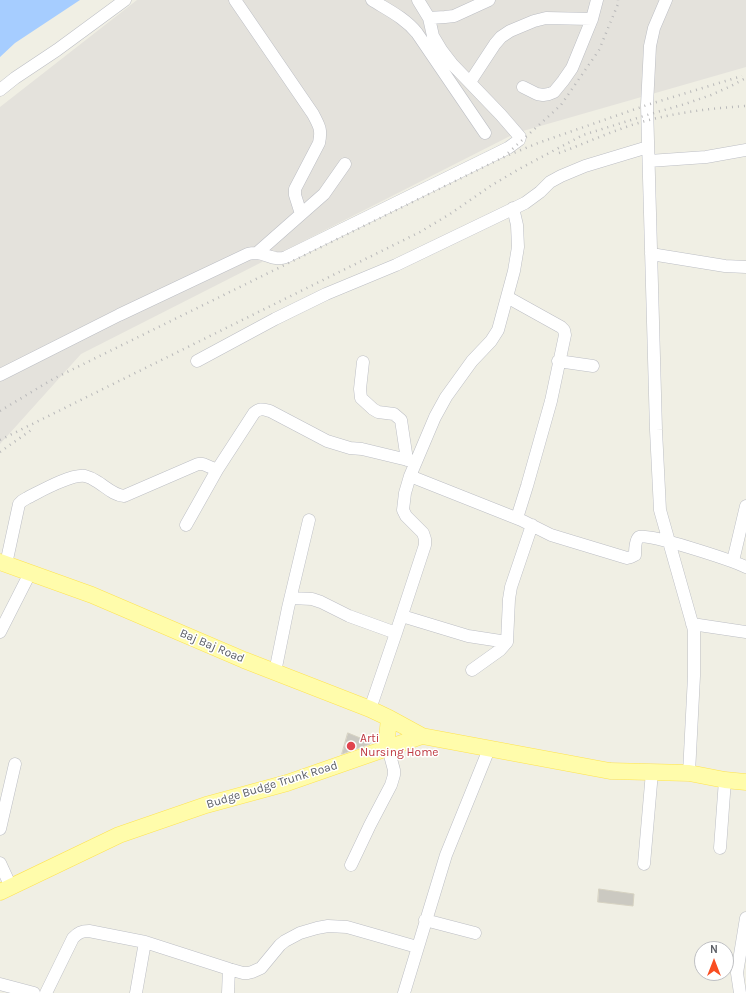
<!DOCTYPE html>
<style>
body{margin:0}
#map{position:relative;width:746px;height:993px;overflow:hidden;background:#f0efe4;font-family:Karla,sans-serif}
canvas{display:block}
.north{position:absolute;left:694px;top:941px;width:40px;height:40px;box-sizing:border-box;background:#fff;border:1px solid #bebfc2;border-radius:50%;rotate:0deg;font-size:11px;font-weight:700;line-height:16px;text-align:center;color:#5c5f66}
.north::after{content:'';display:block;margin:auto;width:14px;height:18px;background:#f94e22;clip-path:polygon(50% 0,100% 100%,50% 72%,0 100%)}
</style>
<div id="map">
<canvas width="746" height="993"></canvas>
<div class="north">N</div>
</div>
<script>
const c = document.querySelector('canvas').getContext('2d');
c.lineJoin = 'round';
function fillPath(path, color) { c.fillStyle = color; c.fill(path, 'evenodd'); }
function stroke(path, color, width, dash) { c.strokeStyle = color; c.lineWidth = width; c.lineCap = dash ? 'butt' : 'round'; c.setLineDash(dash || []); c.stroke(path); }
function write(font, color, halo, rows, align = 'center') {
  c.font = font + ' Karla,sans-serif'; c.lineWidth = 3; c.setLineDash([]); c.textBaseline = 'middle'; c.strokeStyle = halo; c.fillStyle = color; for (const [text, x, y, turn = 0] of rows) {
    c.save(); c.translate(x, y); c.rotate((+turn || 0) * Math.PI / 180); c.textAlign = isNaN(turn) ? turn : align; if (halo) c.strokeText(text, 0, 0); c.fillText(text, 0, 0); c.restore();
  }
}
fillPath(new Path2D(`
 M137,0h609v67l-230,66 -435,221 -81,90v-337z`), '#e4e2dc');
fillPath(new Path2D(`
 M0,0h80l-65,43 -15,14z`), '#a6cdff');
const building = new Path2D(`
 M348,733l22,9v2l-28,10z
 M599,889l35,5 -1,12 -35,-4z`);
fillPath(building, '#cbc9c1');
stroke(building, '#d6d2c2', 1);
const minor = new Path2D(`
 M235,0l78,114c6,12 9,15 6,29l-24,46v6l6,19
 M372,0c16,10 33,18 45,33l68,100
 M666,0l-12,28 -4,18 -3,59 9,325 4,80 34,120v46l-5,97
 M429,18l16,-1 9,-1 35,-16
 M470,82l25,-38 6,-7 9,-6 24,-10 12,-3 46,1
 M523,87l14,7 6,1 6,-1 5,-2 9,-11 9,-13 20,-49 5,-19
 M0,90l15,-12 42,-28 68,-50
 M649,161l57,-4 40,-7
 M257,253l67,-59 21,-30
 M651,254l74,12 21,1
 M507,297l54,30 3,3 1,5 -14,66 -24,85 -10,32
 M197,361l78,-42 51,-25 70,-29 129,-62 15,-11 10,-10 11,-6 24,-10 63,-19
 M558,361l35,5
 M363,362l-3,27 1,9 12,11 5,3 16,2 7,6 6,40
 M0,375l119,-60 129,-61c3,-1 7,-1 10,-1 10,2 18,8 28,4l222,-109 11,-8 1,-3 -19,-22 -49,-51 -10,-13 -9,-15 -4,-18 -11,-18
 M410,476l111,44 30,15 23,7 53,16 4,-1 4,-2c0,-5 0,-15 4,-18 8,-5 94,24 107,30
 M186,525l31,-55 37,-57c6,-5 8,-4 16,-2l57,30 23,7 12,1 54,13
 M733,561l13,-55
 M6,564l13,-60 3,-3 5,-3c14,-7 43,-24 58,-22 4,1 8,3 11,5 9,5 17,14 28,15l74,-32h5l14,6
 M291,598l21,1 9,3 28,14 47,17
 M402,616l66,20 39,6
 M692,624l54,8
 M0,632l30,-59
 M472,670l28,-20 7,-8 2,-43 2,-12 21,-62
 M275,672l13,-64 21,-88
 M370,709l26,-76 29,-88v-6l-2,-6 -17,-17 -3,-6 2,-17 5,-17 25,-59 11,-20 26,-36 19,-20 7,-11 16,-59 4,-24 -1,-22 -4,-17
 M0,829l15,-65
 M720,848l5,-68
 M0,863l11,24
 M644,864l8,-92
 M351,865l19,-40 21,-40 3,-10v-5l-6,-22
 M425,920l50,13
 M0,984l34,9
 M46,993l27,-55c5,-5 8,-7 16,-7l56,11 84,27 14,4h5l4,-1 9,-4 19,-23 5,-4 15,-8 17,-5 11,-2 19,1 70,20
 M136,993l9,-51
 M228,993l1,-24
 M404,993l42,-138 43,-106
 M740,993l-3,-20 9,-55`);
const major = new Path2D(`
 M0,562l92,33 152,65 126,49 19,9 33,18
 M386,749l3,-31
 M0,892l119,-57 87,-30 81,-22 135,-47 188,35 79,2 36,7 21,2`);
stroke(minor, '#bcbec4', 13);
stroke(major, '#fee350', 17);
stroke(minor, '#fff', 12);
stroke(major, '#fffcab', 16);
stroke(new Path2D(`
 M508,153l53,-48 38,-55 19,-46v-4
 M559,153c30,-11 59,-25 90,-33 32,-8 64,-12 97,-14
 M0,411l53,-32 451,-222 34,-14 109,-38 95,-29
 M0,440l420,-208 30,-18 42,-29 29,-17 62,-33 64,-20 38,-11 26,-9 18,-8 17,-9
 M0,452l34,-24`), '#b8b8b9', 2.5, [1, 5]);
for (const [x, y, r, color] of [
 [351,746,5,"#e0444e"]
]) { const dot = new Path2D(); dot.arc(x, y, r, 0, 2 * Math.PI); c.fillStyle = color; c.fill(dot); stroke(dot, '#fff', 1.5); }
write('12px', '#5c5f66', '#fff', [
 ["Baj Baj Road",212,646,23],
 ["Budge Budge Trunk Road",272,785,-17]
]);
write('12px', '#be3a42', '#fff', [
 ["Arti",360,739],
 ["Nursing Home",360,753]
], 'left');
</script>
